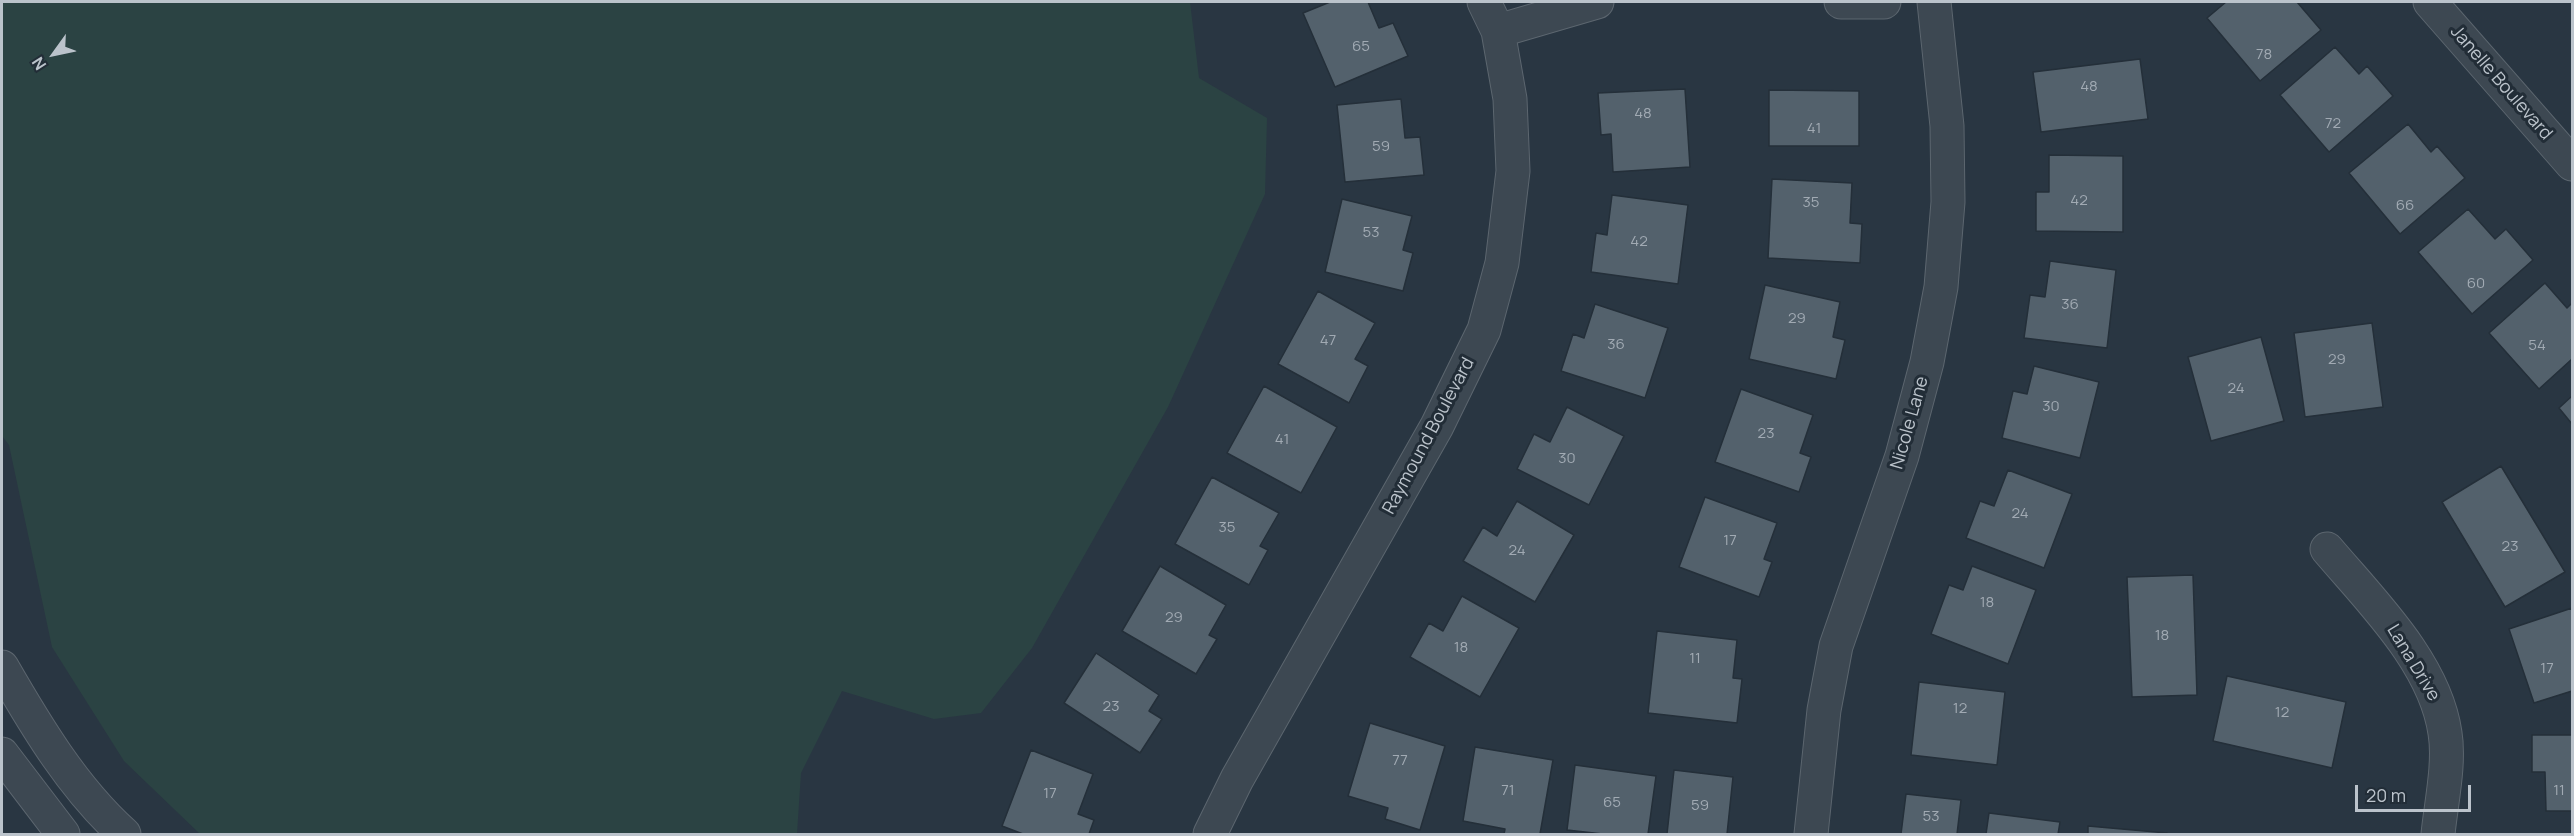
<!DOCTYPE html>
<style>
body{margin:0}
#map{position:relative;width:2574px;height:836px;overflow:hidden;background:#293642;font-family:Manrope,sans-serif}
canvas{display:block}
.frame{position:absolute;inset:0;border:3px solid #bbc3cb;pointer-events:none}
.north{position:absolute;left:24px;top:24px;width:60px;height:60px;-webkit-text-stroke:4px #222d37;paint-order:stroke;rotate:237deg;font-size:16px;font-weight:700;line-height:24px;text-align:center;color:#bbc3cb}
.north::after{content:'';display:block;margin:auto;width:21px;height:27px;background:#bbc3cb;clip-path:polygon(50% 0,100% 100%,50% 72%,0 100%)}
.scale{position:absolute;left:2355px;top:785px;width:116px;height:27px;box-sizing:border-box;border:3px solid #bbc3cb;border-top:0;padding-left:8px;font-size:18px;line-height:21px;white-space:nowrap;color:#bbc3cb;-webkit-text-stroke:4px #222d37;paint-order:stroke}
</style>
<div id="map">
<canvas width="2574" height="836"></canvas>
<div class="frame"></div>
<div class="north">N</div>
<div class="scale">20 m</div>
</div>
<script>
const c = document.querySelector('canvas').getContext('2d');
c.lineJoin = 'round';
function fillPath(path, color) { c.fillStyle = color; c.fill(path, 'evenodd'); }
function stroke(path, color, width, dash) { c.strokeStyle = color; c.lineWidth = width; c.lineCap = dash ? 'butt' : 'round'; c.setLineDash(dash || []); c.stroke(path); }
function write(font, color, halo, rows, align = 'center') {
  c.font = font + ' Manrope,sans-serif'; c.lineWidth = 6; c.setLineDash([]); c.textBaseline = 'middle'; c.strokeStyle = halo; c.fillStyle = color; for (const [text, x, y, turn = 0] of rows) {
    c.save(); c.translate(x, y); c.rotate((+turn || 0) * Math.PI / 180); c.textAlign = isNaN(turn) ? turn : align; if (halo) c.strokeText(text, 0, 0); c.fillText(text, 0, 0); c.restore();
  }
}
fillPath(new Path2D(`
 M2,2h1188l9,76 68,40 -2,76 -97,213 -136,241 -51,65 -47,6 -92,-28 -41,82 -4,61h-597l-76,-73 -72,-114 -43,-202 -7,-9z`), '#2b4343');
const building = new Path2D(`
 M1330,2h38l11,26 14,-5 15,33 -73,31 -32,-74z
 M2226,2h71l24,28 -61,51 -53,-63z
 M2335,47l24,27 8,-8 26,30 -64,56 -49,-57z
 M2140,59l8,60 -107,13 -8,-60z
 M1685,89l5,78 -77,5 -2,-38 -10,1 -3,-42z
 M1769,90l90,1v55h-90z
 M1401,99l4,39 15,-1 4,38 -79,7 -8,-77z
 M2408,124l23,28 6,-6 28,32 -65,56 -51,-61z
 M2049,155l74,1v76l-87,-1v-39h13z
 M1772,179l80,4 -2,40 12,1 -2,39 -92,-5z
 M1612,195l76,10 -10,79 -87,-12 5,-39 11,2z
 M1342,199l70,17 -9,34 10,3 -10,38 -78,-19z
 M2468,209l27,30 11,-10 27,31 -61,54 -54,-62z
 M2050,261l66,9 -9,78 -83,-10 6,-43 15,2z
 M2545,283l22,25 5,-5v56l-33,30 -50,-56z
 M1765,285l75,17 -7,35 12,3 -9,39 -87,-20z
 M1318,291l57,32 -20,36 13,7 -19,37 -71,-39z
 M1595,304l73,24 -23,70 -84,-27 12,-37 11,4z
 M2372,323l11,84 -78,10 -11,-84z
 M2261,337l23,84 -73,20 -23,-84z
 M2034,366l65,16 -19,76 -78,-20 11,-47 14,3z
 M1264,386l73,41 -36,66 -74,-40z
 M1741,389l72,26 -13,38 11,4 -12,35 -84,-30z
 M2572,396v28l-13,-16z
 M1567,407l57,29 -35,69 -72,-36 17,-35 16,8z
 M2501,466l64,106 -60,35 -63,-105z
 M2008,470l64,24 -28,74 -78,-30 14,-37 14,5z
 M1212,477l67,36 -19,33 8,4 -19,35 -74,-41z
 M1705,497l72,26 -13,36 8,3 -13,35 -80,-30z
 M1517,501l57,34 -39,67 -72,-41 20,-34 14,9z
 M1160,566l66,39 -17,30 8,4 -21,35 -74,-43z
 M1972,566l64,24 -28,74 -77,-30 18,-49 14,5z
 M2193,575l4,120 -65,2 -5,-120z
 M1462,596l57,32 -39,69 -70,-40 19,-34 14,8z
 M2572,608v83l-38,12 -25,-74z
 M1657,631l80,9 -4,38 9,1 -5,44 -89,-10z
 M1096,653l63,42 -10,16 13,8 -22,34 -76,-50z
 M2227,676l119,26 -14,66 -119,-27z
 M1919,682l86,10 -8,73 -86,-10z
 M1370,723l75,23 -25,84 -35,-11 3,-11 -40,-12z
 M2532,735h40v76h-26l-1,-39h-13z
 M1475,747l78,13 -13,74h-36l1,-5 -42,-8z
 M1031,750l62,24 -15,40 16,6 -5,14h-66l-21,-8z
 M1575,765l81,11 -8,58h-45l-36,-4z
 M1674,770l59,7 -6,57h-60z
 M1906,794l55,6 -4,34h-56z
 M1989,813l71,9 -2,12h-72z
 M2088,826l79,7v1h-79z`);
fillPath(building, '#53616c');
stroke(building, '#242f39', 1.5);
const minor = new Path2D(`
 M1841,2h43
 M2430,2l142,162
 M1498,31l99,-29
 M2327,549c44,52 108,114 118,184 5,30 -4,71 -7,101
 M2,667c34,59 71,121 122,167
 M2,754l61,80
 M1210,834l27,-55 200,-353 47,-96 18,-67 11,-92 -3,-72 -12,-68 -14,-29
 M1811,834l13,-124 12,-64 66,-190 25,-94 14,-75 7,-85 -1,-76 -13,-124`);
stroke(minor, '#5c666f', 35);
stroke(minor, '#3d4852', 33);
write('15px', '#a1aab3', null, [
 ["65",1361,47],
 ["78",2264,55],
 ["48",2089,87],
 ["48",1643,114],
 ["72",2333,124],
 ["41",1814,129],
 ["59",1381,147],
 ["42",2079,201],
 ["35",1811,203],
 ["66",2405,206],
 ["53",1371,233],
 ["42",1639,242],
 ["60",2476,284],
 ["36",2070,305],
 ["29",1797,319],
 ["47",1328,341],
 ["36",1616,345],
 ["54",2537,346],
 ["29",2337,360],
 ["24",2236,389],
 ["30",2051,407],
 ["23",1766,434],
 ["41",1282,440],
 ["30",1567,459],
 ["24",2020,514],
 ["35",1227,528],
 ["17",1730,541],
 ["23",2510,547],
 ["24",1517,551],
 ["18",1987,603],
 ["29",1174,618],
 ["18",2162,636],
 ["18",1461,648],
 ["11",1695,659],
 ["17",2547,669],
 ["23",1111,707],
 ["12",1960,709],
 ["12",2282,713],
 ["77",1400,761],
 ["71",1508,791],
 ["11",2559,791],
 ["17",1050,794],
 ["65",1612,803],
 ["59",1700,806],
 ["53",1931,817]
]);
write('18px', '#bbc3cb', '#222d37', [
 ["Janelle Boulevard",2501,83,49],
 ["Nicole Lane",1910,423,-74],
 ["Raymound Boulevard",1429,436,-62],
 ["Lana Drive",2413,663,59]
]);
</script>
